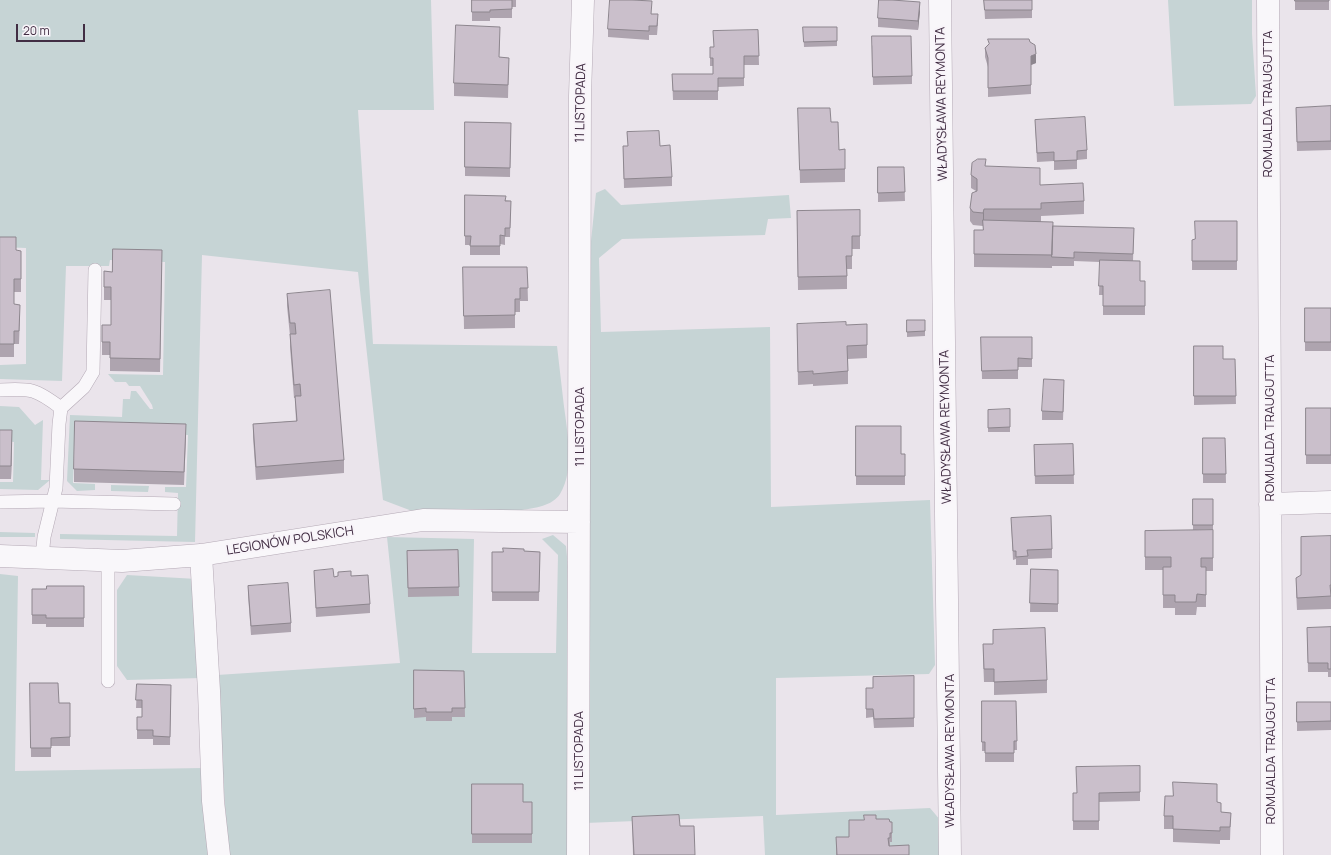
<!DOCTYPE html>
<meta charset="utf-8">
<style>
body{margin:0}
#map{position:relative;width:1331px;height:855px;overflow:hidden;background:#eae4eb;font-family:Manrope,sans-serif}
canvas{display:block}
.scale{position:absolute;left:16px;top:24px;width:69px;height:18px;box-sizing:border-box;border:2px solid #412d43;border-top:0;padding-left:5px;font-size:12px;line-height:14px;white-space:nowrap;color:#412d43;-webkit-text-stroke:3px #f8f4f9;paint-order:stroke}
</style>
<div id="map">
<canvas width="1331" height="855"></canvas>
<div class="scale">20 m</div>
</div>
<script>
const c = document.querySelector('canvas').getContext('2d');
c.lineJoin = 'round';
function fillPath(path, color) { c.fillStyle = color; c.fill(path, 'evenodd'); }
function stroke(path, color, width, dash) { c.strokeStyle = color; c.lineWidth = width; c.lineCap = dash ? 'butt' : 'round'; c.setLineDash(dash || []); c.stroke(path); }
function write(font, color, halo, rows, align = 'center') {
  c.font = font + ' Manrope,sans-serif'; c.lineWidth = 4; c.setLineDash([]); c.textBaseline = 'middle'; c.strokeStyle = halo; c.fillStyle = color; for (const [text, x, y, turn = 0] of rows) {
    c.save(); c.translate(x, y); c.rotate((+turn || 0) * Math.PI / 180); c.textAlign = isNaN(turn) ? turn : align; if (halo) c.strokeText(text, 0, 0); c.fillText(text, 0, 0); c.restore();
  }
}
fillPath(new Path2D(`
 M0,0h431l3,110h-76l15,234 184,2c2,17 4,35 6,52 3,28 13,71 -3,96 -8,12 -25,14 -38,16l-110,1 -29,-11 -25,-228 -156,-17 -7,287 -135,-3v-5l117,2 1,-43 -13,-1v-5h21l2,-52 -113,-4 -2,52 22,1v6l-18,1 -10,-10 3,-66 52,2 1,-18h7l1,-8h5l14,18h3l-1,-4 -12,-19h-11l-3,-4h-11l-7,-8 55,1 2,-113 -55,-2 -1,6h-43l-4,115 -62,-2v-14l26,-1v-116l-26,-1z
 M1168,0h84v34l4,62 -5,8 -77,2z
 M605,189l16,16 168,-10 2,23 -23,1 -3,16 -143,4 -23,19 2,74 169,-5 1,180 159,-7 5,165 -6,9 -153,4v137l154,-7 11,13 1,34h-177l-2,-39 -178,7 6,-582 5,-48z
 M0,406l19,1 16,18 8,-5 -2,60h9l-12,10 -38,-1v-7h13l1,-40 -14,-1z
 M111,485l38,1 -1,6 -37,-1z
 M0,532l35,1v4h-35z
 M553,535l13,11 3,31v278h-341l-11,-180 183,-12 -13,-126 87,2 -2,114h84l2,-98 -16,-16z
 M0,574l18,2 -3,195 188,-3 8,87h-211z
 M127,575l70,4 4,99 -74,2 -10,-14v-76z`), '#c6d4d5');
const lane = new Path2D(`
 M0,390c31,-2 36,-1 61,18
 M0,502l52,-1 122,3
 M42,558l2,-21 12,-49 3,-64 2,-16 23,-21 9,-15 2,-102
 M108,681v-121`);
const street = new Path2D(`
 M940,0l10,855
 M1268,0l4,855
 M1270,504l61,-2
 M201,555l8,136 4,110 6,54
 M0,556l122,5 79,-6 222,-35 156,2
 M578,855l2,-759 3,-96`);
stroke(lane, '#b4a9b5', 14);
stroke(street, '#b4a9b5', 23);
stroke(lane, '#f9f7fa', 13);
stroke(street, '#f9f7fa', 22);
fillPath(new Path2D(`
 M472,0h44v7h-4v11h-22v3h-18z
 M984,0h48v18l-47,1z
 M1295,0h34v10h-34z
 M920,11l-2,19 -40,-3v-9z
 M652,14l6,9 -1,12h-8v5l-41,-3v-8z
 M803,27h34v19l-33,1z
 M758,30l1,35h-15v21l-26,1v13h-45l-1,-26h41v-8h-3v-19h3z
 M500,40l-1,17 10,1 -1,40 -54,-2v-13z
 M1030,42l6,21 -5,2v29l-43,3v-30l-3,-10v-9z
 M872,45l40,31v8l-39,1z
 M1331,106v44l-34,1 -1,-43z
 M798,108l33,14 8,28 6,-1v33l-45,1z
 M1035,120l52,30v9l-10,1v9l-23,1v-9l-17,1z
 M465,122l46,1 -1,54 -45,-1z
 M627,132l33,14 12,31v9l-48,2 -1,-42h5z
 M986,166l98,35v13l-43,2v6l12,4 81,2 -1,33 7,20h5v34h-42v-20h-4l1,-33 -26,-1v5h-22v-2v4l-78,-1v-13l9,-24v-4l-10,-1 -3,-4v-13l6,-17 -5,-3v-13z
 M878,167h26l1,34 -27,1z
 M465,195l46,6 -1,36h-5v8l-5,-1v11h-30v-10h-5z
 M860,210v39h-8v20h-5v20l-49,1 -1,-79z
 M1237,221v49h-45v-30l3,-1z
 M0,237l16,14h5v41h-7v12l6,13 -1,27h-5v13h-14z
 M162,263l-2,109 -50,-1v-16h-8v-30h9v-25h-7v-29l8,1z
 M463,267h64l1,34h-8v11h-5v16l-51,1z
 M287,294l57,166v13l-88,7 -3,-43v-13l43,-3 -1,-23h-1l-4,-51v-11l-3,-30z
 M1305,308h26v43h-26z
 M907,320h18v16l-18,1z
 M797,324l49,1 21,20v13l-19,1v25l-35,2v-2l-15,1z
 M981,337h51v30h-14v12h-36z
 M1194,346l29,13h12l1,45 -42,1z
 M1064,389l-1,31h-21v-9z
 M1306,408h25v56h-25z
 M988,410l22,17v5h-22z
 M856,426l45,28h4v31h-49z
 M0,430l12,13 -1,36h-11z
 M186,437l-2,48 -110,-3v-13z
 M1203,438h22l1,45h-23z
 M1073,444l1,40h-39l-1,-39z
 M1193,499h20v30l-20,1z
 M1011,518l41,31v9l-24,1v6h-12v-6l-3,1z
 M1213,530v41h-7v36h-9l-1,8h-21v-7h-12v-38h-18v-39z
 M1331,536v73l-34,1 -1,-20v-12l5,-3z
 M458,550l1,46 -51,1 -1,-46z
 M524,551l16,1 -1,49h-47v-49z
 M1031,569l27,1v42h-28z
 M314,571l20,6 17,-1 19,28v9l-54,4z
 M84,586v41h-38v-3h-14v-35h14z
 M248,586l43,37v9l-40,3 -3,-40z
 M1331,627v50h-3v-5h-20l-1,-44z
 M993,630l54,50v13l-53,2v-13h-10l-1,-25v-13h10z
 M414,670l50,1 1,46h-13v4h-26v-4l-12,1z
 M914,676v51l-40,1 -1,-11 -7,1v-21l7,-9v-11z
 M30,683l29,20h11v43h-19v11h-20z
 M137,684l34,1 -1,60h-17v-6h-16v-22h5v-9h-6z
 M982,701h34l1,49h-3v12h-29v-11h-3z
 M1297,702h34v28l-34,1z
 M1140,766v35l-41,1v28h-26v-37h3z
 M472,784l51,18h9v41h-60z
 M1217,802l4,10 10,1 -1,27h-10v4l-47,-2v-13h-9v-13z
 M864,815l12,4 16,3v20h-2v4l19,9h-73v-18h13l15,-17z
 M632,817l48,9 15,29h-62z`), '#aea4af');
fillPath(new Path2D(`
 M920,2v9l-2,19v-9z
 M1036,54v9l-5,2v29v-38z
 M984,209v12l-1,5v-13z
 M12,430v13l-1,36v-13z`), '#8d868e');
const building = new Path2D(`
 M472,0h40v9l-22,1v2h-18z
 M610,0h22l20,1 -1,13h7l-1,12h-8v5l-41,-2z
 M879,0h13l28,2 -2,19 -40,-3z
 M984,0h48v10h-47z
 M1295,0h34v1h-34z
 M456,25l44,2 -1,30 10,1 -1,27 -54,-2z
 M803,27h34v14l-33,1z
 M758,30l1,26h-15v22h-26v13h-45l-1,-17h41v-16h-3v-11h4l-1,-16z
 M872,36h39l1,40 -39,1z
 M988,39h41l1,3 5,3 1,9 -5,2v29l-43,3v-30l-3,-10 4,-4z
 M1331,106v35l-34,1 -1,-34z
 M798,108h32l1,14h7l1,28 6,-1v20l-45,1z
 M1085,117l2,33 -10,1v9l-23,1v-9l-17,1 -2,-33z
 M465,122l46,1 -1,45 -45,-1z
 M659,131l1,15 10,-1 2,32 -48,2 -1,-33h5l-1,-14z
 M978,159h8l-1,7 55,2v17l43,-2 1,18 -43,2v6h-57l-1,4 -10,-1 -3,-4 2,-15 5,-2v-12l-6,-4 1,-12z
 M878,167h26l1,25 -27,1z
 M465,195l41,1 -1,5h6l-1,27h-5v8l-5,-1v11h-30l1,-10h-6z
 M860,210v26h-8v20h-6l1,20 -49,1 -1,-66z
 M983,220l70,2 -1,33 -78,-1v-24h9z
 M1195,221h42v40h-45v-21l3,-1z
 M1053,226l81,2 -1,26 -59,-2v6l-22,-1z
 M0,237h16v13l5,1v28h-7v25l6,1 -1,26h-5v13h-14z
 M113,249l49,1 -2,109 -50,-1v-16h-8v-17h9v-38h-7v-16l8,1z
 M1100,260l40,1v20h5v25h-42v-20h-4z
 M463,267h64l1,21h-8v11h-5v16l-51,1z
 M330,290l14,170 -88,7 -3,-43 44,-3 -2,-25h6l-1,-12 -6,1 -4,-51h6l-1,-11h-5l-3,-29z
 M1305,308h26v34h-26z
 M907,320h18v11l-18,1z
 M846,322v3l21,-1v21l-20,1 1,25 -35,3v-3l-15,1 -1,-48z
 M981,337h51v22l-14,-1v12l-36,1z
 M1194,346h29v13h12l1,37h-42z
 M1044,379l20,1 -1,32 -21,-1z
 M1306,408h25v47h-25z
 M1010,409v18l-22,1v-18z
 M75,421l111,3 -2,48 -110,-3z
 M856,426h45v28h4v22h-49z
 M0,430h12l-1,36h-11z
 M1203,438h22l1,36h-23z
 M1073,444l1,31 -39,1 -1,-31z
 M1193,499h20v26h-20z
 M1051,516l1,33 -25,1 1,6 -12,1v-6h-3l-2,-33z
 M1213,530v28h-12v9h5v28l-9,-1 -1,8h-21v-7h-12v-28h8v-10h-26v-26z
 M1331,536v49h-1l1,11 -34,2 -1,-20 5,-3v-38z
 M503,548l21,1v2l16,1 -1,40h-47v-40h11z
 M458,550l1,37 -51,1 -1,-37z
 M333,569l1,8 4,-1v-4l13,-1v5l17,-1 2,29 -54,4 -2,-37z
 M1031,569l27,1v34l-28,-1z
 M288,583l3,40 -40,3 -3,-40z
 M47,586h37v32h-38v-3h-14v-26h14z
 M1331,627v42h-3v-6h-20l-1,-35z
 M1045,628l2,52 -53,2v-13h-10l-1,-25h10v-14z
 M414,670l50,1 1,37h-13v4h-26v-4l-12,1z
 M914,676v42l-40,1 -1,-10h-7v-21h7v-11z
 M30,683h28l1,20h11v34l-19,1v10h-20z
 M137,684l34,1 -1,52 -17,-1v-6h-16v-13h5v-17h-6z
 M982,701h34l1,40h-3v12h-29v-11h-3z
 M1297,702h34v19l-34,1z
 M1140,766v26l-41,1v28h-26v-28h4l-1,-26z
 M1173,782l44,2v18l4,1v9l10,1 -1,14h-10v4l-47,-2v-13h-9l1,-20h8z
 M472,784h51v18h9v32h-60z
 M679,815l1,11h14l1,29h-61l-2,-38z
 M864,815h12v4h13l1,3h2v11h-2v5h-2l1,8 20,-1v10h-72l-1,-18h13v-17h15z`);
fillPath(building, '#cabfcb');
stroke(building, '#8d868e', 1);
write('13px', '#412d43', '#f8f4f9', [
 ["11 LISTOPADA",581,103,-89],
 ["WŁADYSŁAWA REYMONTA",942,104,-91],
 ["ROMUALDA TRAUGUTTA",1268,104,-90],
 ["11 LISTOPADA",580,427,-90],
 ["WŁADYSŁAWA REYMONTA",946,427,-91],
 ["ROMUALDA TRAUGUTTA",1270,428,-90],
 ["LEGIONÓW POLSKICH",290,541,-9],
 ["11 LISTOPADA",579,751,-90],
 ["WŁADYSŁAWA REYMONTA",950,751,-90],
 ["ROMUALDA TRAUGUTTA",1271,751,-90]
]);
</script>
